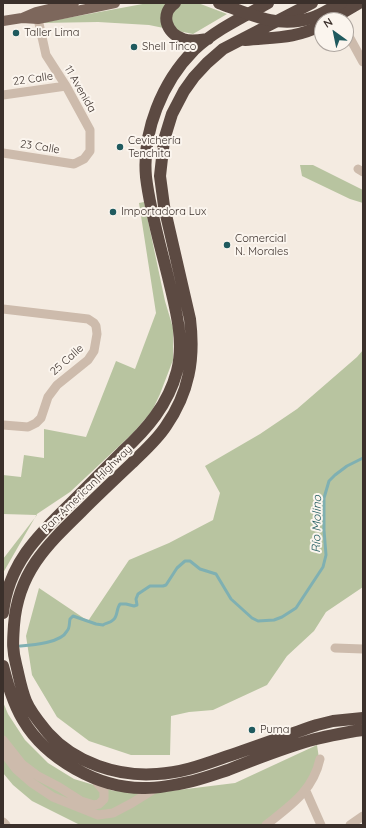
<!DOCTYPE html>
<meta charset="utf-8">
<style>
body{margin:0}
#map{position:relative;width:366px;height:828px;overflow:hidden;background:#f4ebe1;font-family:Quicksand,sans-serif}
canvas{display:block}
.frame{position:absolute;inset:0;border:4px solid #3b302b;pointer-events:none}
.north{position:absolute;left:314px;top:12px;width:40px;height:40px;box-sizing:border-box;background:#fbf5ee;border:1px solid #aea6a0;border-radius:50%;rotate:327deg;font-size:11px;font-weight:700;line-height:16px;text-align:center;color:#3b302b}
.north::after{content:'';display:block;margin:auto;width:14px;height:18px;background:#1f5a5e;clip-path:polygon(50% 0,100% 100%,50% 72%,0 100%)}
</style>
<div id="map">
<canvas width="366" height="828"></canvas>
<div class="frame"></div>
<div class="north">N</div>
</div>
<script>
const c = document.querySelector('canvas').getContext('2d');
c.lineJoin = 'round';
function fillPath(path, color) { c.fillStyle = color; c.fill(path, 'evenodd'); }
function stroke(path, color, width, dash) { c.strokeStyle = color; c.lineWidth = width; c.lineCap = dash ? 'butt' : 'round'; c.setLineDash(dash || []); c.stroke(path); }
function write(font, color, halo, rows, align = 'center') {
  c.font = font + ' Quicksand,sans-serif'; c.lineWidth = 4; c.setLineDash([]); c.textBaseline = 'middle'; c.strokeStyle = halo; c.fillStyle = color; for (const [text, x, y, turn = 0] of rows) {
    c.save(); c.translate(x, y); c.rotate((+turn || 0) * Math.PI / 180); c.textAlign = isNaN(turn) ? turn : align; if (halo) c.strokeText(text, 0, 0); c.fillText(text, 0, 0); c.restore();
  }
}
fillPath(new Path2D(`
 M148,3h50l29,11 -34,20 -44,-9 -51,-3 -58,1z
 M300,165h13l50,25v13l-13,-4 -48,-23z
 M144,202l21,99 8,27v32l-13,34 -8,17 -19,22 -63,59 -33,22 -34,59v-14l34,-44 -34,-1v-39l18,2 3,-22 20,3v-29l42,8 30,-76 19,8 21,-56 -17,-110z
 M363,350v237l-37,25 -12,19 -27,25 -20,29 -54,25 -24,2 -18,4 -1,39h-39l-42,-14 -32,-24 -25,-42 -6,-39 13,-48 49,33 41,-61 40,-17 44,-23 7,-27 -15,-27 55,-32 37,-25 60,-52z
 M3,702l5,12 17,26 23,23 26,16 40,12 40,2 81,-10 82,-38 3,20 -16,23 -40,37h-184l-48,-24 -19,-16 -10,-12z`), '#b8c4a0');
stroke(new Path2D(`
 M20,646c13,-1 41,-3 47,-15 3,-3 2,-7 3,-12l3,-3 23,8 7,1c3,-2 7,-2 10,-5 5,-3 3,-11 7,-16h6l8,2 3,-1 -1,-6 2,-5 12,-8h13l3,-1 11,-17 8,-7h5l10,8 16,5 15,25 21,19 6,3 16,-1 8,-3 14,-9 27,-41 3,-12 -2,-25v-32l5,-17 6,-6 12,-9 16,-8`), '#7fb0b2', 3);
stroke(new Path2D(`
 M346,31l17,31
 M3,95l63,-9
 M3,153l71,11 10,-5 6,-8v-21l-24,-44 -20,-31 -8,-36
 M358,169l5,3
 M3,309l85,10 6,4 2,3 1,8 -3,17 -6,9 -31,25 -9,12 -7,21 -5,5 -8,4 -25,-2
 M335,648l28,1
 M3,740l19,24 16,12 21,11 22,14 13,4 5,-1 5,-5v-8l-10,-12
 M3,752l13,17 16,14 21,14 45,18 15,-2 19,-10 24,-15
 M306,791l15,34
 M3,822l3,3
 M266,825c24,-19 47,-34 54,-66
 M350,825l13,-9`), '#cdbbac', 9);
stroke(new Path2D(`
 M22,18l16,1 77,-16
 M3,21l19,-3 14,-6 38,-9`), '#7d675c', 10);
stroke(new Path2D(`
 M175,3c-16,11 -8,31 8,36 8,3 17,1 25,0
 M312,3l-89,46 -16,14 -13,14 -10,14 -12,23 -8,26 -4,36 4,30 26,113c5,40 -1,74 -24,107 -9,14 -23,26 -34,37 -17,16 -34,32 -51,49 -35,34 -63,61 -67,113 -1,16 -2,23 2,39 3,12 5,25 10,37 5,12 14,22 22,32 27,30 70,44 109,41 25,-1 48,-10 71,-18 30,-10 59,-21 89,-31l16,-4 30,-3
 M330,20l29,-17
 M245,40c29,-3 50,-1 77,-15
 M3,613c5,-48 34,-77 67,-109 18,-18 35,-35 52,-52 25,-23 46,-47 55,-81 8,-31 -2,-64 -9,-94 -8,-33 -18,-66 -22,-100 -4,-45 16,-95 48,-127 21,-20 49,-33 74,-47
 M3,666c5,19 10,37 20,54 23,39 76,69 122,68 14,0 35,-4 48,-7 12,-3 23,-7 35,-11 25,-10 51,-20 77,-28 16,-5 33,-8 50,-11l8,-1`), '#5c4a42', 12);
stroke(new Path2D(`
 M219,3c30,11 59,26 92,15 10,-3 20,-10 30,-15`), '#5c4a42', 12);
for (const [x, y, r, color] of [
 [16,33,4,"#1f5a5e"],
 [134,47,4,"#1f5a5e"],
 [120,147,4,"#1f5a5e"],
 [113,212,4,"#1f5a5e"],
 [227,245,4,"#1f5a5e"],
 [252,730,4,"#1f5a5e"]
]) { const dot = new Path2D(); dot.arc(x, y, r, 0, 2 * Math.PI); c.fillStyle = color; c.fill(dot); stroke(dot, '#fbf5ee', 1.5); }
write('11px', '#3b302b', '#fbf5ee', [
 ["Taller Lima",24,33],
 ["Shell Tinco",142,47],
 ["Cevichería",128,141],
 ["Tenchita",128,154],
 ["Importadora Lux",121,212],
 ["Comercial",235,239],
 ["N. Morales",235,252],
 ["Puma",260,730]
], 'left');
write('11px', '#3b302b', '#fbf5ee', [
 ["22 Calle",33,79,-8],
 ["11 Avenida",80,89,60],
 ["23 Calle",40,147,9],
 ["25 Calle",67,360,-42],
 ["Pan-American Highway",87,489,-44]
]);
write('italic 12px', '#1f5a5e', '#fbf5ee', [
 ["Río Molino",317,524,-89]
]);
</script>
